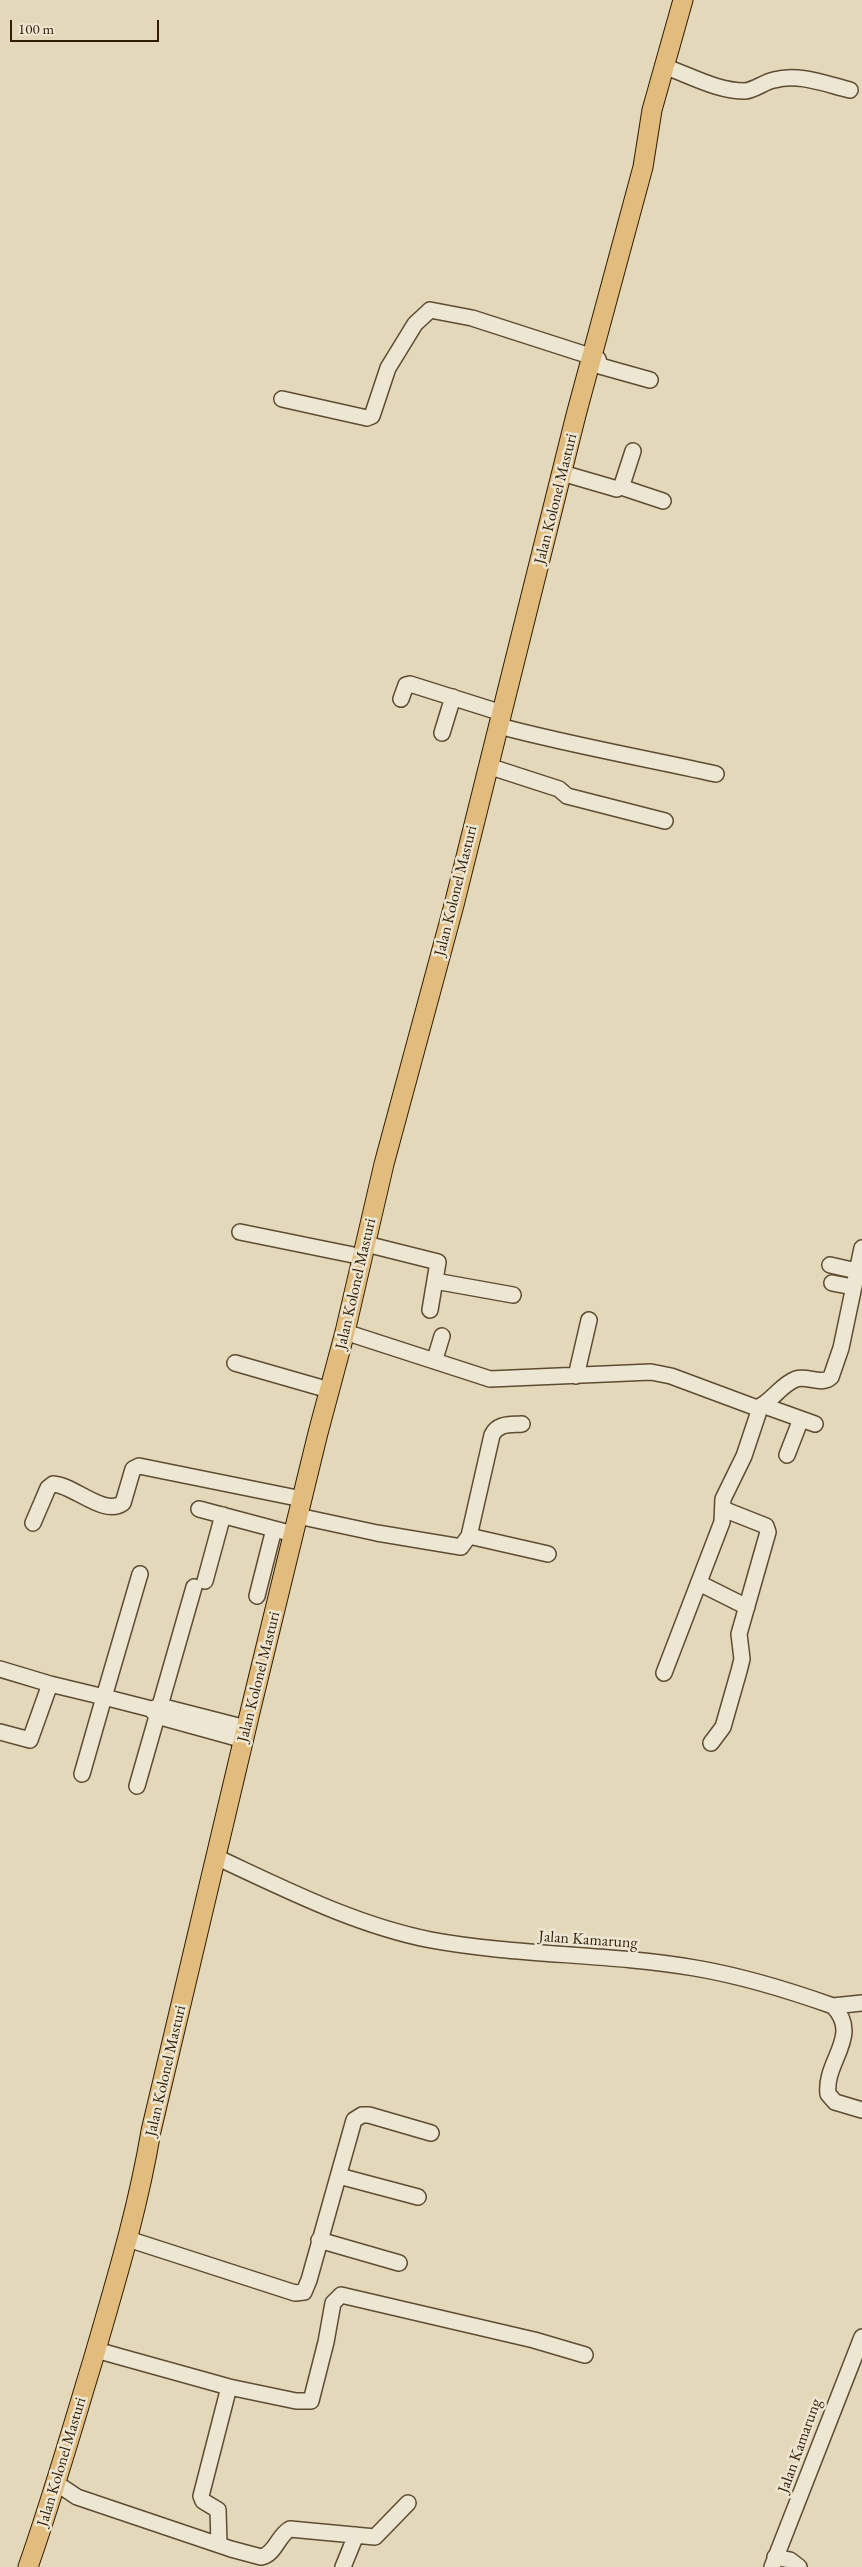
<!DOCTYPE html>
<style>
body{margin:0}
#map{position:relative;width:862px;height:2567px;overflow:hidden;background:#e3d8ba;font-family:"EB Garamond",serif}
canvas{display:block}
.scale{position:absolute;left:10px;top:20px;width:149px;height:22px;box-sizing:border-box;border:2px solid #311d04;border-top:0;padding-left:6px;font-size:15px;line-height:18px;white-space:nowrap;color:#311d04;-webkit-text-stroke:4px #ede6d2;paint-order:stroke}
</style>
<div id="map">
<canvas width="862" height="2567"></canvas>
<div class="scale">100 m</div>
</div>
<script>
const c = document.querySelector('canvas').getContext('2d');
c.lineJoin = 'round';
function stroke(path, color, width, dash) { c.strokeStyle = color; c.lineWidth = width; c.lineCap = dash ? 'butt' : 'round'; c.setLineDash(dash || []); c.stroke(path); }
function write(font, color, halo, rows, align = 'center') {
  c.font = font + ' "EB Garamond",serif'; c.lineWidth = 5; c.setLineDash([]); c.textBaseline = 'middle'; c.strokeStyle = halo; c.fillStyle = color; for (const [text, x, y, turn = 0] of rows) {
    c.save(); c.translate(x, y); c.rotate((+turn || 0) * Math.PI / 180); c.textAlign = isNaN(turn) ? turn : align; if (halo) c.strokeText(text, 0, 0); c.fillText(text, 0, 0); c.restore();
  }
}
const minor = new Path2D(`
 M663,66c27,9 53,25 82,25 10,-1 19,-9 29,-11 25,-7 51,4 76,10
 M282,399l85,19 5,-2 16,-48 27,-44 15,-14 42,8 121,39 5,2 2,7 50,14
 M562,473l55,16 5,-4 11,-34
 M621,487l42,14
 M401,699l5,-14 4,-1 92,29
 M499,726c71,19 145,32 217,48
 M442,733l11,-36
 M488,766l71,23 8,7 98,25
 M240,1232l123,25
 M366,1244l72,18 -8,48
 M830,1265l27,6
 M435,1281l78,14
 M832,1283l21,4
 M345,1332l145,47 161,-7 20,4 86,32c15,-6 23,-23 39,-29 11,-4 26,7 35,-2l10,-29 21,-100
 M435,1359l7,-23
 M235,1363l94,27
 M576,1376l13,-56
 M762,1405l53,19
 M787,1455l14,-36
 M199,1509l94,25
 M298,1516l79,17 84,14 8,-11 23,-101c6,-12 18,-10 30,-11
 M33,1523l15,-35 5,-4c21,1 51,33 70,19l10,-34 6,-3 163,33
 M469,1536l79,18
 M140,1574l-36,123 47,12 6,7 87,24
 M205,1581l18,-66
 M699,1583l48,24
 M257,1596l17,-67
 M0,1669l50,15
 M664,1673l58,-151 1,-23 21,-43 14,-42 -1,-6
 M152,1709l8,-3 86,22
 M0,1732l30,8 20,-56 54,13 -22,77
 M711,1743l12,-16 16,-56 3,-12 -3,-25 29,-102 -2,-6 -43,-17
 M137,1786l57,-199
 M216,1857c69,32 139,68 215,83 87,16 176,13 264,28 47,8 93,22 138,38 29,30 -9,55 -5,88l7,8 27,8
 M833,2006l29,-3
 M339,2176l79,21
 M128,2239l167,54 9,-1 5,-12 45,-160 8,-5h7l62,18
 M319,2240l80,23
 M96,2350l133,37 67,14h15l15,-59 7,-39 8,-8 193,45 51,15
 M56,2483l21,14 154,52 30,8c14,-2 17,-22 29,-28l85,8 33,-34
 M219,2544l-1,-34 -15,-9 -2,-5 28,-109
 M775,2557l15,3 9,7
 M343,2567l13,-32
 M772,2567l90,-230`);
const major = new Path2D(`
 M28,2567c24,-68 44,-138 65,-207 22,-76 45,-151 58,-229l100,-423 67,-275 27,-101 39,-168 70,-259 122,-490 67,-248 9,-57 31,-110`);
stroke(minor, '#5e4c32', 18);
stroke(major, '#311d04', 21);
stroke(minor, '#ede6d2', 15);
stroke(major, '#e2bc7d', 19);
write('16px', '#311d04', '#ede6d2', [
 ["Jalan Kolonel Masturi",556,499,-76],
 ["Jalan Kolonel Masturi",456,891,-76],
 ["Jalan Kolonel Masturi",356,1284,-77],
 ["Jalan Kolonel Masturi",259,1677,-76],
 ["Jalan Kamarung",588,1940,4],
 ["Jalan Kolonel Masturi",166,2071,-77],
 ["Jalan Kamarung",800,2446,-70],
 ["Jalan Kolonel Masturi",62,2462,-73]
]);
</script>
